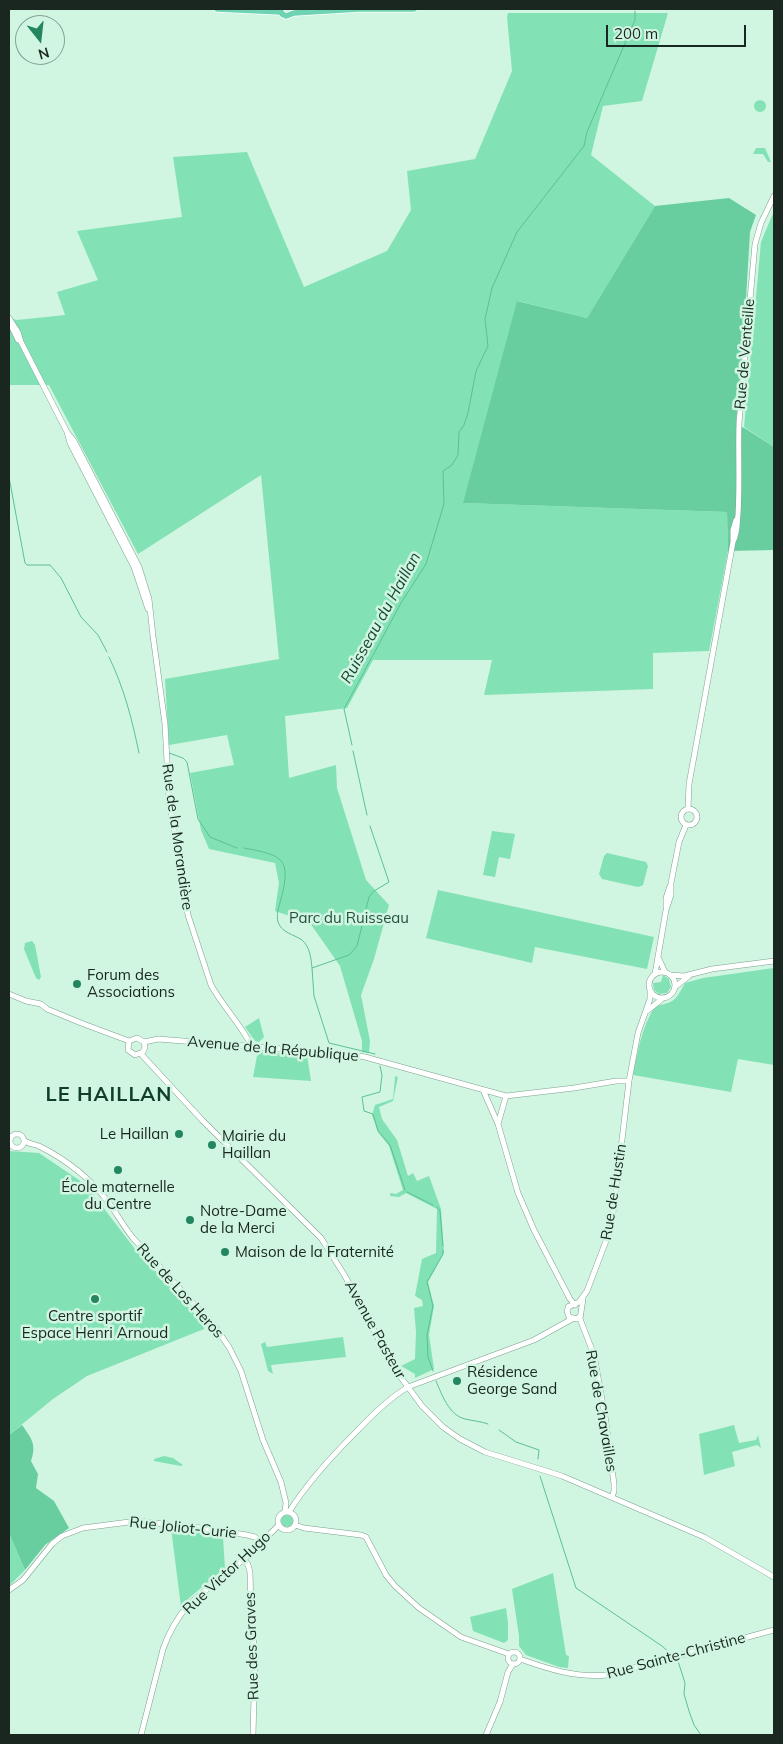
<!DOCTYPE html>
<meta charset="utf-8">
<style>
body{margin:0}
#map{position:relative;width:783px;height:1744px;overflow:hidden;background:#d0f5e1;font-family:Mulish,sans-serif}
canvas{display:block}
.frame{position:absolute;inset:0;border:10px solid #192720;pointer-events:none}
.north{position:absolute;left:15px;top:15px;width:50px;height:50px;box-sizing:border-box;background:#d0f5e1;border:1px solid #87a394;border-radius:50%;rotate:164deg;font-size:14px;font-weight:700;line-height:20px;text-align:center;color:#192720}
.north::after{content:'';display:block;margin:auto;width:18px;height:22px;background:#23865f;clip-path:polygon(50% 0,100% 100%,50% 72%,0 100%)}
.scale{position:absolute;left:606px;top:25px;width:140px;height:22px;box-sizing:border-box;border:2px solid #192720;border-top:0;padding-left:6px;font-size:15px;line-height:18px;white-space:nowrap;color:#192720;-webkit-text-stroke:4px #d0f5e1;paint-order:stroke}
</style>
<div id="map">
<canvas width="783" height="1744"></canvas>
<div class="frame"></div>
<div class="north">N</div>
<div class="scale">200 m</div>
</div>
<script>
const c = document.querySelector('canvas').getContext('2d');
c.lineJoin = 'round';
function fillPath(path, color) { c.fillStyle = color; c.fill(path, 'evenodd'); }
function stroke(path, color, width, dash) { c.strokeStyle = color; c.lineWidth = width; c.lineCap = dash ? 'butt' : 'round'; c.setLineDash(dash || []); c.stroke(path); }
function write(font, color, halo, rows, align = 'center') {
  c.font = font + ' Mulish,sans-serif'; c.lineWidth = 5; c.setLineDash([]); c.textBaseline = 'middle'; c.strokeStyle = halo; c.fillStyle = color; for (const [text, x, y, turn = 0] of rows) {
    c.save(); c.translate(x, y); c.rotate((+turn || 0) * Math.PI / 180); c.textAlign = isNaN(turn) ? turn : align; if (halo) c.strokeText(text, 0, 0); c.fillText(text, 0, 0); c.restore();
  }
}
fillPath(new Path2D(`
 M508,13h160l-26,88 -39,5 -12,49 64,51 -68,112 -69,-17 -54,202 263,9 1,39 -19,100 -56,2v36l-169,6 8,-35h-119l-26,48 -62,8 4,62 47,-13 1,23 29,92 23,25 -15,54 -13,36 9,46 -1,12 -7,-1v-11l-22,-75 -30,-43 -35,-12 4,-28 -4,-20 -66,-14 -8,-19 -11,-57 44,-8 -7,-30 -58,10 -4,-66 114,-20 -18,-184 -123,79 -89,-169h-40v-67l8,2 48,-5 -8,-23 41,-12 -21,-49 105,-14 -9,-60 74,-5 57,135 83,-36 24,-41 -4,-39 68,-12 37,-88 -5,-54z
 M754 106a6 6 0 1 1 12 0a6 6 0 1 1-12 0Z
 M756,148h9l6,14h-3l-5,-8h-10z
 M774,211v236l-30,-20 17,-185z
 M492,831l23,3 -5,25 -11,-2 -4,20 -12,-2z
 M607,853l39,9 2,4 -5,19 -5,2 -36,-8 -3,-5 5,-18z
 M438,890l216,47 -7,32 -112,-22 -3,16 -106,-25z
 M32,941l3,4 6,32 -2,3 -3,-2 -12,-29 1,-6z
 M774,968v97l-36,-6 -7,33 -98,-17c5,-25 8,-46 22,-69 19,-3 21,-6 30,-23l18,-5z
 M663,975l6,4 2,8 -4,6 -8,1 -5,-4 -1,-7 8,-1z
 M259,1018l5,19 -5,5 -4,-1 -10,-14z
 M262,1052l45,3 4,26 -58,-4 4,-21z
 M395,1076l3,1 -5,24 -14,6 3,12 15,21 11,36 5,-3 4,8 12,-5 12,33 3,44 -16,29 6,24 -5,29 5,34 -19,9v-4l-14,-8 14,-7 1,-27 -2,-24 9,-2 -1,-6 -7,-4 7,-37 14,-6 1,-44 -31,-16 -7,4 -9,-1v-3l6,1 7,-4 -14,-44 -11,-14 -6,-17 3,-10 18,-6z
 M9,1151l30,2 40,27 20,22 36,47 69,75v5l-117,47 -34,23 -44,36z
 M343,1337l3,20 -75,8 2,9 -5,-3 -7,-27 4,-2 2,5z
 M734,1425l5,18 17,-3 2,-5 3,13 -4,-3 -25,7 3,14 -31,9 -5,-41z
 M164,1456l9,2 10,7 -2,1 -27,-5v-2z
 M281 1521a6 6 0 1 1 12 0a6 6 0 1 1-12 0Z
 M171,1528l52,7v3l2,30 -36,30 -8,9z
 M9,1533l16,37 -16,16z
 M553,1573l13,82 3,1 -1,12 -9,-1 -33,-12 -7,-9v-10l-7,-47z
 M506,1608l2,15v17l-4,3 -31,-12 -3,-14z`), '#82e2b5');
fillPath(new Path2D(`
 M729,198l27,17 -6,17 -5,84 -9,108 10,5 28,18v103l-46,1 -1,-39 -264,-9 54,-202 70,17 68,-112z
 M22,1425c9,13 15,19 9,36l7,13 -2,14 18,13 15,27 -24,17 -20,25 -16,-37v-98z`), '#68cea0');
stroke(new Path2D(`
 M9,477l16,86 2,2h23l11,13 20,39 17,18 9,17
 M109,657c15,31 23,62 30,96
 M352,745l-8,-36 57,-106 25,-39 18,-60 -1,-33 9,-6 6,-10 1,-23 5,-7 4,-12 8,-42 12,-25 -3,-27 7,-31 25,-56 67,-86 3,-14 48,-112v-9
 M353,751l14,64
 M169,753l14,5 4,4 11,57 12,18 27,11
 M370,826l19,56 -15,9 -5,6 -12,49 -8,9 -37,13 2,28 15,47 46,11
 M244,848c38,7 48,10 37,51 -2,8 -5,15 -3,23 4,11 15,12 24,18 8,7 9,18 10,28
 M380,1066l2,9 -2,17 -18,5 2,14 9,3 5,17 12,14 15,45
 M407,1192l26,13
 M437,1207l3,4 3,35
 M433,1371l-5,-14 -1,-22 6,-29 -6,-24 16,-28v-4
 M436,1381c6,14 13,34 29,38 8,2 15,2 23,5
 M499,1430l17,12 23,8 -1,9
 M540,1476l36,112 86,58 9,8
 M678,1661l7,22 -1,11 5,17 5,14 7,10`), '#5ac194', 1);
const secondary = new Path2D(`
 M9,318l9,14 3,10 46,90 3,11 64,124 14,42
 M9,321l9,19
 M67,432l7,9 65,126 10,32 4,37 12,88 4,75 19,116 23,70c12,22 30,39 41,62
 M733,541v-11l3,-10
 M681 817a8 8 0 1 1 16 0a8 8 0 1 1-16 0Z
 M688,809l1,-25 44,-242c5,-10 4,-18 5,-28 2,-30 0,-61 1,-91l16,-179 6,-21 13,-27
 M666,907v-9l4,-12
 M658,957l7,15
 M649 985a13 13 0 1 1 26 0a13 13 0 1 1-26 0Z
 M655,974l11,-64 5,-15v-12l8,-41 7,-17
 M670,975l14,1 28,-7 62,-8
 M675,987l14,-11
 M9,994l17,7 15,3 6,5 34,14 48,18
 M647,1011l15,-12
 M129,1041l-1,9 7,5 8,-3 2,-5 -1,-5
 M129,1041l8,-3 7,4
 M144,1042l14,-3 188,15 19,3 141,39 68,-8 42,-7h13
 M141,1054l61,66 119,118 24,38 49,92 28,38 21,21 17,12 25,13 77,24 142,61 70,40
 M483,1090l15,34 20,69 16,37 36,69 5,6
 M498,1124l8,-28
 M10 1141a7 7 0 1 1 14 0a7 7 0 1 1-14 0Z
 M25,1141c4,3 9,3 14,5 26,13 52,33 70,57 8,11 15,24 24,35l83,90 13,19 12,24 22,69 18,42 5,21 -1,9
 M583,1299l-3,20 14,36 11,61 9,68v7l-2,6
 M569,1306l-2,5 2,6 8,2 3,-3
 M568,1307l11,-5 8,-11 22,-58 5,-26 15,-126 9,-48 12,-34v-8
 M289,1512c18,-29 43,-56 67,-80 16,-17 32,-33 52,-45l126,-47 38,-21
 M278 1521a9 9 0 1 1 18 0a9 9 0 1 1-18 0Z
 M295,1525l9,3 57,7 5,2 20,38 9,11 24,22 42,29 48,17
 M244,1559l4,6 2,7 1,39 4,47 -2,77
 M9,1590l14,-10 29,-36 10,-8 21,-8 54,-7 64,7 46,7 8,2 6,5
 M508 1658a6 6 0 1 1 12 0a6 6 0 1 1-12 0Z
 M520,1659c28,10 56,19 87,16l167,-45
 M141,1735l22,-86c6,-17 14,-31 26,-45l55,-45 35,-34
 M486,1735l14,-33 8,-30 5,-8`);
const primary = new Path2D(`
 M217,9l64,3
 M280,9l2,5 4,2 8,-3 65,-4
 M356,9h58`);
stroke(secondary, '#7ea08f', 6);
stroke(primary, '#fff', 7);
stroke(secondary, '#fff', 5);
stroke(primary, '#6dd3b2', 5.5);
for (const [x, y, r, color] of [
 [77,984,5,"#23865f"],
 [179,1134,5,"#23865f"],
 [212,1145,5,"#23865f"],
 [118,1170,5,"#23865f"],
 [190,1220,5,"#23865f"],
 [225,1252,5,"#23865f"],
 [95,1299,5,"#23865f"],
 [457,1381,5,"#23865f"]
]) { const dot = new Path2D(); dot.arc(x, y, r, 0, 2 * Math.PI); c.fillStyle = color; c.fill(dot); stroke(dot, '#d0f5e1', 2); }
write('15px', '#192720', '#d0f5e1', [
 ["Rue de Venteille",745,354,-85],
 ["Rue de la Morandière",177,837,82],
 ["Avenue de la République",273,1049,5],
 ["Rue de Hustin",614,1192,-81],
 ["Rue de Los Heros",180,1291,48],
 ["Avenue Pasteur",375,1330,61],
 ["Rue de Chavailles",601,1411,80],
 ["Rue Joliot-Curie",183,1528,6],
 ["Rue Victor Hugo",227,1573,-43],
 ["Rue des Graves",252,1646,-92],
 ["Rue Sainte-Christine",676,1656,-15]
]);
write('15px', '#25503d', '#d0f5e1', [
 ["Parc du Ruisseau",349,918]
]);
write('15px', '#192720', '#d0f5e1', [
 ["Forum des",87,975],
 ["Associations",87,992],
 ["Le Haillan",169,1134,"right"],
 ["Mairie du",222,1136],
 ["Haillan",222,1153],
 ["École maternelle",118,1187,"center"],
 ["du Centre",118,1204,"center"],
 ["Notre-Dame",200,1211],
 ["de la Merci",200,1228],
 ["Maison de la Fraternité",235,1252],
 ["Centre sportif",95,1316,"center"],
 ["Espace Henri Arnoud",95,1333,"center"],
 ["Résidence",467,1372],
 ["George Sand",467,1389]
], 'left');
write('italic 16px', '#1a4633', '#d0f5e1', [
 ["Ruisseau du Haillan",381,618,-61]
]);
c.letterSpacing = '1px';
write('bold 20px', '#103e2b', '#d0f5e1', [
 ["LE HAILLAN",109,1095]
]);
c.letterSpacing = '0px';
</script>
